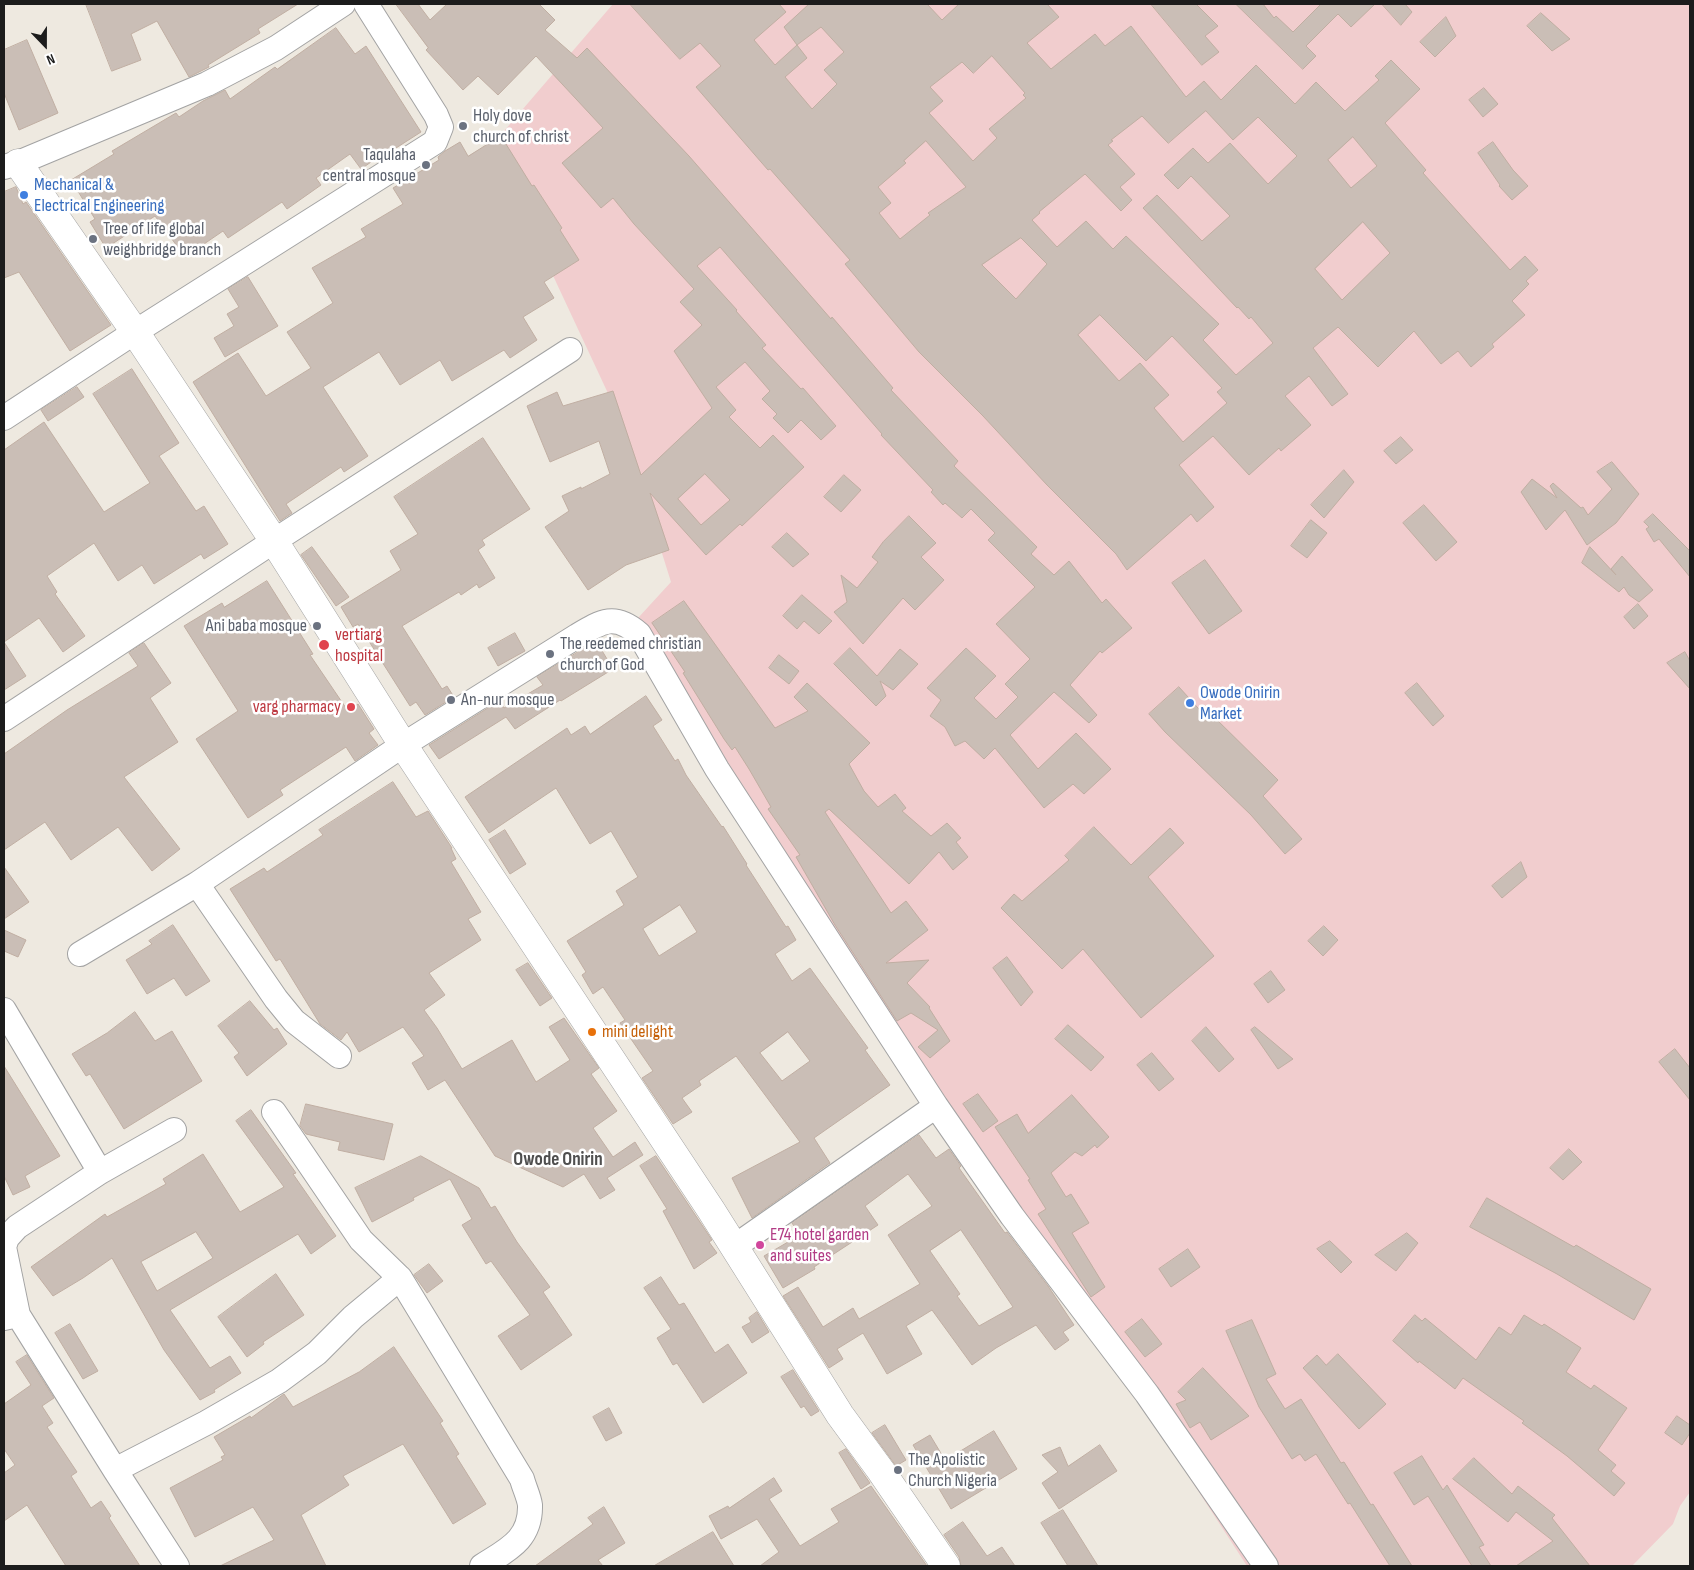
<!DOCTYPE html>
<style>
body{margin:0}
#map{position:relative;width:1694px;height:1570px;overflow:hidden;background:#eee9e0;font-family:"Sofia Sans Condensed",sans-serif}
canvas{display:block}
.frame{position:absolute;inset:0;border:5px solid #1c1c1c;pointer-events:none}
.north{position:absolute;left:20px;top:20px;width:50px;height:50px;-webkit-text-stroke:4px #fff;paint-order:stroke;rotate:158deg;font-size:14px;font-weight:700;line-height:20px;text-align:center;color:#1c1c1c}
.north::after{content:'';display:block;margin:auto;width:18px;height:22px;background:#1c1c1c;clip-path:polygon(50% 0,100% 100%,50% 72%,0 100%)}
</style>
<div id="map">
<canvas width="1694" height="1570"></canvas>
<div class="frame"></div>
<div class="north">N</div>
</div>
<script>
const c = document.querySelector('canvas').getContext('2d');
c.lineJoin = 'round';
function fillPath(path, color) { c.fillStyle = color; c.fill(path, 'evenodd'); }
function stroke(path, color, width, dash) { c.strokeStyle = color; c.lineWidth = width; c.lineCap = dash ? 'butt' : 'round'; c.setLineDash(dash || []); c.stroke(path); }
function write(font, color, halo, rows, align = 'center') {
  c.font = font + ' "Sofia Sans Condensed",sans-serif'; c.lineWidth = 5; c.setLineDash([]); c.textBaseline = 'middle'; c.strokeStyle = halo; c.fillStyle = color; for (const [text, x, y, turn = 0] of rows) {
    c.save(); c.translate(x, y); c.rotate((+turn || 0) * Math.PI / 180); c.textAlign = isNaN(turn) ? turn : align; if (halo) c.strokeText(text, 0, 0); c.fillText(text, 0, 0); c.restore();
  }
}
fillPath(new Path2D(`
 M613,4h1077v1488l-10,14 -7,18 -41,42h-385l-106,-163 -399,-614 -104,-171 33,-36 -51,-163 -128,-274z`), '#f1cdce');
const building = new Path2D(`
 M86,4h212l-40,25 2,4 -52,32 1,2 -20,10 -32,-56 -26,13 10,26 -29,11z
 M396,4h22l12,16 17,-16h92l16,16 -10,10 32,28 10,-10 102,108 142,163 1,-2 61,71 -2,2 67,71 -4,5 83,81 -6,7 23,21 15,-14 33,42 4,-4 26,29 -30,25 -2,-2 -30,34 27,30 -8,8 -35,-31 -44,43 28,34 38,-36 35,36 -27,25 -11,-10 -29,24 -49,-60 -11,11 -19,-18 -10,5 -10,-19 -15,-11 11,-16 -14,-12 39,-40 30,28 -22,22 22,21 22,-22 -13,-13 25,-25 -34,-35 39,-37 -47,-47 7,-7 -24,-24 -9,9 -17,-15 -2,2 -12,-13 2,-2 -52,-55 1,-1 -162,-187 -23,19 40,44 -1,1 30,34 -4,3 39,41 2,-1 33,38 -15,14 -20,-20 -13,13 -15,-15 4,-4 -15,-15 8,-8 -25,-29 -29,25 20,23 -7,7 31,31 13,-13 31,32 -62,59 -2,-2 -34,31 -56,-62 19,57 -43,15 -38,25 -43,-63 24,-16 -7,-15 19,-9v2l29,-15 -11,-33 -49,21 -23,-56 30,-14 6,14 50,-15 28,84 71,-67 -38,-57 28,-26 -22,-23 14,-13 -60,-65 -21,-26 -12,10 -39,-45 41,-35 -67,-72 -38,39 -20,-19 -15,14 -37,-40 2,-2zM705,474l25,26 -29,25 -23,-26z
 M630,4h149l7,8 -32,28 21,25 22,-20 10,13 -22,19 27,32 25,-25 -13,-14 20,-18 -23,-25 -24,18 -13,-18 25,-23h118l15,16 17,-16h88l12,13 -32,26 24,26 44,-35 10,12 26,-20 55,71 18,-16 17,19 35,-35 39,39 21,-22 29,29 34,-31 -4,-4 16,-16 29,29 -35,34 41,47 -3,3 87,97 15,-14 13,14 -12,11 3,3 -17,17 13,14 -33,29 2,3 -23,20 -13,-16 -17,13 -27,-33 -36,36 -40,-40 -25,21 35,46 -16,12 -23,-30 -24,20 26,29 -30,26 -2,-3 -30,27 -36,-39 -34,29 35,42 -17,15 -6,-8 -64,56 -11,-16 -69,-69 -64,-69 -64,-64 -74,-88 5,-4 -80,-91 -2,1 -72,-83 25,-21 -21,-23 -20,16zM992,56l33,37 -2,2 3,3 -37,31 8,9 -24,23 -44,-48 14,-12 -13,-14 32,-25 11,11zM1206,111l27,29 25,-23 39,39 -29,28 -38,-41 -22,20 -15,-15 -29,27 14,14 13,-13 39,40 -28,25 -45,-46 -14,13 94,100 1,-1 11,12 2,-2 22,26 -37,32 -33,-35 16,-16 -93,-88 -13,13 -27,-28 -29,26 -25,-27 8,-7 -1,-1 46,-38 36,37 11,-11 -12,-13 15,-13 -27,-29 5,-4 -2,-1 31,-24 26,27zM1353,137l24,29 -26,22 -23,-28zM926,141l40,46 -38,26 2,2 -30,24 -21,-26 12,-10 -13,-16 28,-24 -2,-2zM1363,222l27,31 -48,47 -27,-31zM1021,238l26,26 -31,35 -34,-34zM1100,315l46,46 26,-25 50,52 -5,4 10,11 -44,39 -29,-34 15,-13 -29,-32 -21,18 -41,-46z
 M1151,4h45l22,22 -13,10 14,16 -17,13z
 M1236,4h27l11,14 2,-2 17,16 28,-28h54l-24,23 -13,-13 -32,32 10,10 -13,13z
 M1382,4h23l7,8 -11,13z
 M1541,13l29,26 -18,12 -25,-25z
 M1446,17l10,19 -21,21 -15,-15z
 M336,28l19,26 11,-8 55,86 -25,16 -2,-2 -33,23 -11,-15 -34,24 5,7 -34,24 -5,-7 -54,36 -5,-7 -38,26 -30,-41 -49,32 -16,-26 5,-3 -24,-39 43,-26 -2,-3 64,-38 3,4 24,-16 22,-11 5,9 45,-32 2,2z
 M27,40l31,73 -39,17 -15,-37v-43z
 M1484,88l14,16 -15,13 -14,-17z
 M501,136l31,50 2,-1 28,43 -2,2 19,30 -35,22 10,16 -31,19 14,23 -27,18 -6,-8 -52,31 -12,-21 -40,25 -21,-33 -56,35 45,69 -24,16 -3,-5 -55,37 6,9 -12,8 -87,-139 45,-29 28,43 45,-28 -24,-36 46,-29 -21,-35 54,-31 -5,-8 42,-25 -10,-16 46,-28 -1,-3 7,-6 15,-9 8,14z
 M1493,142l20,28 15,16 -16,14 -13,-14 1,-1 -22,-32z
 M16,187l7,17 3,-2 85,123 -41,26 -51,-79 -15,6v-86z
 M248,277l30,49 -53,31 -11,-19 20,-12 -7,-12 12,-7 -11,-18z
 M132,369l47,74 -20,13 37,55 8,-5 24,38 -24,15 -3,-5 -47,30 -12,-19 -24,16 -24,-38 -47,33 10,16 -2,2 30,42 -22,16 -24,-34 -35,24 22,34 -22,14v-240l40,-28 60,90 46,-29 -57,-89z
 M77,387l7,10 -36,24 -7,-11z
 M1401,437l12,13 -17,14 -12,-13z
 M483,438l47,71 -48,31 3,5 -7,5 17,28 -16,10 -2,-4 -16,11 -2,-3 -57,34 40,63 5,-3 7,11 -29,18 -9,-13 -6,4 -52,-82 -5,3 -12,-20 60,-37 -11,-19 28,-17 -24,-37z
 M1612,462l27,32 -23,29 -29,22 -22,-35 -19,20 -25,-38 11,-13 25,19 -7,-12 3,-3 28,25 2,-1 5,8 24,-26 -15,-17z
 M1344,470l10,12 -30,36 -13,-13z
 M844,475l17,15 -20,22 -17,-15z
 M1424,505l33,37 -21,19 -33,-38z
 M1653,514l37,37v26l-31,-38 -5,3 -8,-13 3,-2 -5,-5z
 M909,516l27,27 -15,14 23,23 -29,30 -12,-12 -40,46 -29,-32 13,-10 -6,-27 16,13 21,-26 -6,-5 11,-15z
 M1311,520l16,13 -20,25 -16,-12z
 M787,533l22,21 -16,13 -21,-20z
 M312,547l37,50 -13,9 -35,-51z
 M1590,547l26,28 -5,-6 11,-13 31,34 -14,12 -10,-7 -5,-8 -5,5 -37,-29z
 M1205,560l37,51 -33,23 -37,-51z
 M267,581l46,73 -3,1 38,56 10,-7 16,25 -5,4 9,12 -23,16 -9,-14 -66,43 3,5 -35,23 -52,-79 42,-28 -54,-85 38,-23 2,4z
 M802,595l30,26 -13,13 -15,-13 -7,8 -14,-13z
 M684,601l91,127 33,-17 -14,-14 13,-14 63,60 -21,21 15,27 14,16 17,-13 11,14 -4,3 29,25 16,-13 14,15 -5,4 12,15 -15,13 -14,-18 -30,32 -80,-75 -4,3 66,101 15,-12 22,29 -42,33 43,-3 -22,23 23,24 -1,1 21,33 -20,17 -12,-11 20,-17 -27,-17 -14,8 -62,-96 -39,-68 4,-2 -32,-46 3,-2 -22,-38 -14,-22 -3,3 -8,-11 -41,-66 2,-1 -33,-49z
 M1638,604l10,12 -14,13 -10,-12z
 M515,633l10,18 -27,15 -10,-18z
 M600,639l5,8 -4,2 12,20 -52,32 -1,-1 -45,29 -9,-12 -67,42 -10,-14 70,-44 5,7 39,-23 -6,-8z
 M144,643l27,40 -21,15 28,44 -54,35 56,72 -28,22 -34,-44 -47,33 -26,-38 -41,28v-96l63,-44 71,-44 -9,-13z
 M850,648l27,28 23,-27 18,15 -25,26 -13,-9 6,15 -10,10 -42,-42z
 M1685,652l5,9v28l-23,-26z
 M779,655l20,16 -10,13 -20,-16z
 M1417,683l27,33 -11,10 -28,-33z
 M1179,687l28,31 4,-4 67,66 -15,16 39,43 -17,15 -34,-39 -86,-83 -16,-18z
 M646,696l16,24 -9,6 22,35 3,-2 8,16 36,52 1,-1 24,38 -1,1 40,62 2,-1 8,14 -21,14 17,27 18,-13 58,80 -3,2 25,35 -76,53 16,25 -78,55 -20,-40 68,-36 -64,-86 -37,25 2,4 -19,13 10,14 -19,12 -31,-46 11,-7 -33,-48 5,-3 -22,-33 -10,7 -11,-19 4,-3 -19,-31 57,-36 -8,-14 22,-14 -27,-46 -21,13 -34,-56 -67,45 -24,-36 102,-69 4,7 14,-9 5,8zM680,905l17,27 -38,24 -16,-27zM788,1032l22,29 -28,20 -22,-28z
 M393,782l23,35 12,-6 24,37h-1l5,11 -5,3 30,50 -13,7 13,21 -52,33 16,22 -21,15 13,18 25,41 50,-29 24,42 34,-22 -21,-33 15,-9 35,50 -8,6 26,37 -24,17 20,29 22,-15 8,13 -36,23 8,12 -15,9 -16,-25 -21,13 -68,-31 -50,-76 -17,10 -16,-27 12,-7 -21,-29 -44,25 -12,-20 -6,8 -21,-16 -40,-65 -4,2 -46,-72 34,-21 3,4 56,-37 -4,-5z
 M1094,827l37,38 39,-37 14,15 -36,34 66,79 -73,62 -58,-69 -21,20 -61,-61 13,-14 8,7 47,-41 -4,-4z
 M505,830l21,34 -16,10 -21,-34z
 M1521,862l6,15 -25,21 -10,-12z
 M4,867l25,35 -25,17z
 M173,925l37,56 -24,15 -12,-18 -27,16 -21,-34 26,-16 -3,-3z
 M1324,926l14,14 -15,16 -15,-15z
 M4,930l22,10 -8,17 -14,-6z
 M1007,957l26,35 -12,14 -28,-38z
 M528,963l24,35 -12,8 -24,-36z
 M1271,971l14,19 -17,13 -14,-19z
 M250,1001l24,29 3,-2 10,16 -40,32 -13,-19 5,-4 -21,-27z
 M135,1012l20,29 17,-10 30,50 -78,48 -34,-55 -4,2 -14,-22 35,-21z
 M1068,1025l36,32 -13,14 -36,-32z
 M1206,1027l28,32 -15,13 -27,-31z
 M1255,1027l38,32 -15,10 -27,-39z
 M1675,1049l15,19v32l-31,-38z
 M1152,1053l22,26 -15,12 -22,-26z
 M4,1066l56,90 -35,20 5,11 -17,8 -9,-19z
 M978,1094l20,27 -15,11 -20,-28z
 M1072,1095l37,42 -12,11 -2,-3 -13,11 -7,-4 -24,21 15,24 5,-3 18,29 -17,10 33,54 -14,10 -53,-83 8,-5 -18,-29 2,-1 -35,-52 22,-13 11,19z
 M306,1104l87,20 -9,36 -46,-10 2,-8 -34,-8 -6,-8z
 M251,1110l45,63 -3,1 43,62 -25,18 -13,-20 -128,76 40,58 20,-12 11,17 -27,17 1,2 -15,8 -36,-50 -52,-92 -29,20 -30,18 -22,-29 74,-53 2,3 59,-33 -3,-5 40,-25 37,58 44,-25 -48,-66zM196,1232l17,26 -56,33 -16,-29z
 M919,1135l17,23 13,-9 12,17 -2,2 46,65 2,-1 41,54 26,39 -11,7 6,8 -14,10 -19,-25 -40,23 -24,17 -40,-55 -26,16 16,28 -35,20 -24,-41 -26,16 6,10 -14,9 -46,-72 15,-9 25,40 30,-19 6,11 61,-35 -32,-49 44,-29 -24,-32 -43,32 13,19 -64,42 1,2 -32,19 -19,-32 36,-21 -8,-12zM961,1230l52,77 -34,19 -22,-30 3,-2 -30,-43z
 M1569,1149l13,13 -19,18 -13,-12z
 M421,1156l58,32 12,20 4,-2 22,36 33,45 -7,5 29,43 -51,35 -23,-34 32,-21 -39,-54 -5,3 -24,-39 10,-6 -22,-40 -37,19 1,2 -42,22 -17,-34z
 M656,1156l56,84 -3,2 8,11 -23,16 -31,-58 4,-2 -27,-43z
 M1487,1198l87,49 2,-2 75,44 -17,31 -77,-46 -87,-47z
 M1407,1233l11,10 -22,28 -21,-16z
 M1330,1241l22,21 -11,11 -24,-24z
 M1188,1249l12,18 -29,20 -12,-18z
 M429,1264l14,17 -16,12 -13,-18z
 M276,1274l28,41 -41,27 1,2 -17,13 -29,-40z
 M661,1277l18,28 5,-2 31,50 13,-9 19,29 -44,30 -26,-40 -4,2 -16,-27 14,-9 -27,-41z
 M757,1312l12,20 -17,11 -10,-16 9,-5 -2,-4z
 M1415,1315l7,6 3,-3 51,42 23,-33 12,8 13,-20 18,11 2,-2 37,24 -15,24 25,17 3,-4 33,23 -29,42 18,15 -5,6 14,12 -11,13 -47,-40 -45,-33 2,-2 -61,-43 -8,11 -36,-28 -1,2 -25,-22z
 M1142,1319l20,25 -17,13 -20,-25z
 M1252,1320l24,54 -10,5 19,30 16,-10 40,64 3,-1 27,43 2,-1 39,62h-22l-40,-63 -2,1 -32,-50 -11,7 -5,-7 -8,5 -33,-52 -33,-76z
 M70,1324l28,47 -15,8 -28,-46z
 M394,1347l49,74 -3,2 19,31 -3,2 30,48 -33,20 -50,-80 -60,32 6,9 -48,30 25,51h-106l54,-26 -21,-33 -58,30 -25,-49 53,-28 -2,-3 4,-2 -11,-18 36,-21 1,2 33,-24 9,13 66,-35z
 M1338,1354l48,50 -27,25 -56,-61 14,-13 9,10z
 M27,1355l27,43 -12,8 11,17 -6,4 30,45 -6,4 20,32 10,-7 10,15 -2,2 31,48h-74l-39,-61 -23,16v-48l11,-8 -11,-16v-45l27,-19 -15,-23z
 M1203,1368l46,48 -38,24 -11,-18 -10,6 -14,-24 10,-4 -8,-8z
 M793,1370l26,41 -8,5 -7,-10 -3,2 -20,-31z
 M609,1408l13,25 -16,8 -13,-24z
 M1677,1416l13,9v8l-8,12 -17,-12z
 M885,1425l21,35 -10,6 -24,-33z
 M994,1431l23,38 -66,40 -38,-64 17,-10 15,25z
 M1100,1445l17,26 -58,38 -17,-26 16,-11 -16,-17 18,-8 8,19z
 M846,1449l24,34 -9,6 -22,-36z
 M1422,1456l21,34 4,-5 37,60 -5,2 12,19h-19l-44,-70 -14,9 -20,-32z
 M1474,1458l38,36 6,-8 37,29 -3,3 38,48h-74l37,-25 -37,-29 -8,10 -55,-43z
 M774,1478l8,13 -13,8 31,47 39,-24 -8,-13 40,-23 56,80h-167l19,-14 -22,-33 -36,20 -12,-23 19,-10 1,2z
 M604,1507l21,36 -27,17 5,6h-68l58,-42 -5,-6z
 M1063,1510l35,56h-30l-27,-43z
 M963,1522l24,34 15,-9 13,19h-54l-2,-9 -15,-22z
 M713,1532l21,34h-80z`);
fillPath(building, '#cabeb6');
stroke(building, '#c0aea2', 1);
const minor = new Path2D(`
 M4,167l14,-4 189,-79 69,-36 67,-44
 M4,418l131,-86 300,-190 6,-15 -5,-12 -70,-111
 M4,719l270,-178 296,-191
 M197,884l79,115 18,22 45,35
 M80,954l117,-70 206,-139 174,-109c25,-15 38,-23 62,-2l78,135 219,337 76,110 135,178 119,172
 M4,1010l96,162
 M274,1112l87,128 39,38 122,201c2,8 7,18 8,26 1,35 -23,45 -48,61
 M734,1247l202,-141
 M18,1315l-14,-68 3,-9 10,-11 83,-55 74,-42
 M4,1318l14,-3 97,155 62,96
 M115,1470l91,-47 73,-42 38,-28 36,-36 47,-39`);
const tertiary = new Path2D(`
 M18,163l117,169 139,209 129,204 308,465 129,205 41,56 65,95`);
stroke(minor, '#a3a3a3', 26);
stroke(tertiary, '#a3a3a3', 29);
stroke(minor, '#fff', 24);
stroke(tertiary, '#fff', 28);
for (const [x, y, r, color] of [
 [463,126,5,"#6b7280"],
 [426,165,5,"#6b7280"],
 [24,195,5,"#3f7fe0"],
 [93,239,5,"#6b7280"],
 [317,626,5,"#6b7280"],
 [324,645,6,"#e0444e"],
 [550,654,5,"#6b7280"],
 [451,700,5,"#6b7280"],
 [1190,703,5,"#3f7fe0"],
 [351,707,5,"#e0444e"],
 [592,1032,5,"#e8710a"],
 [760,1245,5,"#d1479c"],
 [898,1470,5,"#6b7280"]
]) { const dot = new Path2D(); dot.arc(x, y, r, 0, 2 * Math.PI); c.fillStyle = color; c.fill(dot); stroke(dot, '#fff', 2); }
write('18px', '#5b616d', '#fff', [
 ["Holy dove",473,116],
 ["church of christ",473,137],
 ["Taqulaha",416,155,"right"],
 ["central mosque",416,176,"right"],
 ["Tree of life global",103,229],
 ["weighbridge branch",103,250],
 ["Ani baba mosque",307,626,"right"],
 ["The reedemed christian",560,644],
 ["church of God",560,665],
 ["An-nur mosque",461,700],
 ["The Apolistic",908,1460],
 ["Church Nigeria",908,1481]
], 'left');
write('18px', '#366cbe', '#fff', [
 ["Mechanical &",34,185],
 ["Electrical Engineering",34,206],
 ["Owode Onirin",1200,693],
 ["Market",1200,714]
], 'left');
write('18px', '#be3a42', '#fff', [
 ["vertiarg",335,635],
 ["hospital",335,656],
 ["varg pharmacy",341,707,"right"]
], 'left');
write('18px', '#c56008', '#fff', [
 ["mini delight",602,1032]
], 'left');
write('18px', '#b23c85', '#fff', [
 ["E74 hotel garden",770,1235],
 ["and suites",770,1256]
], 'left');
write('bold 19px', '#4f4f4f', '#fff', [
 ["Owode Onirin",558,1160]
]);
</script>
